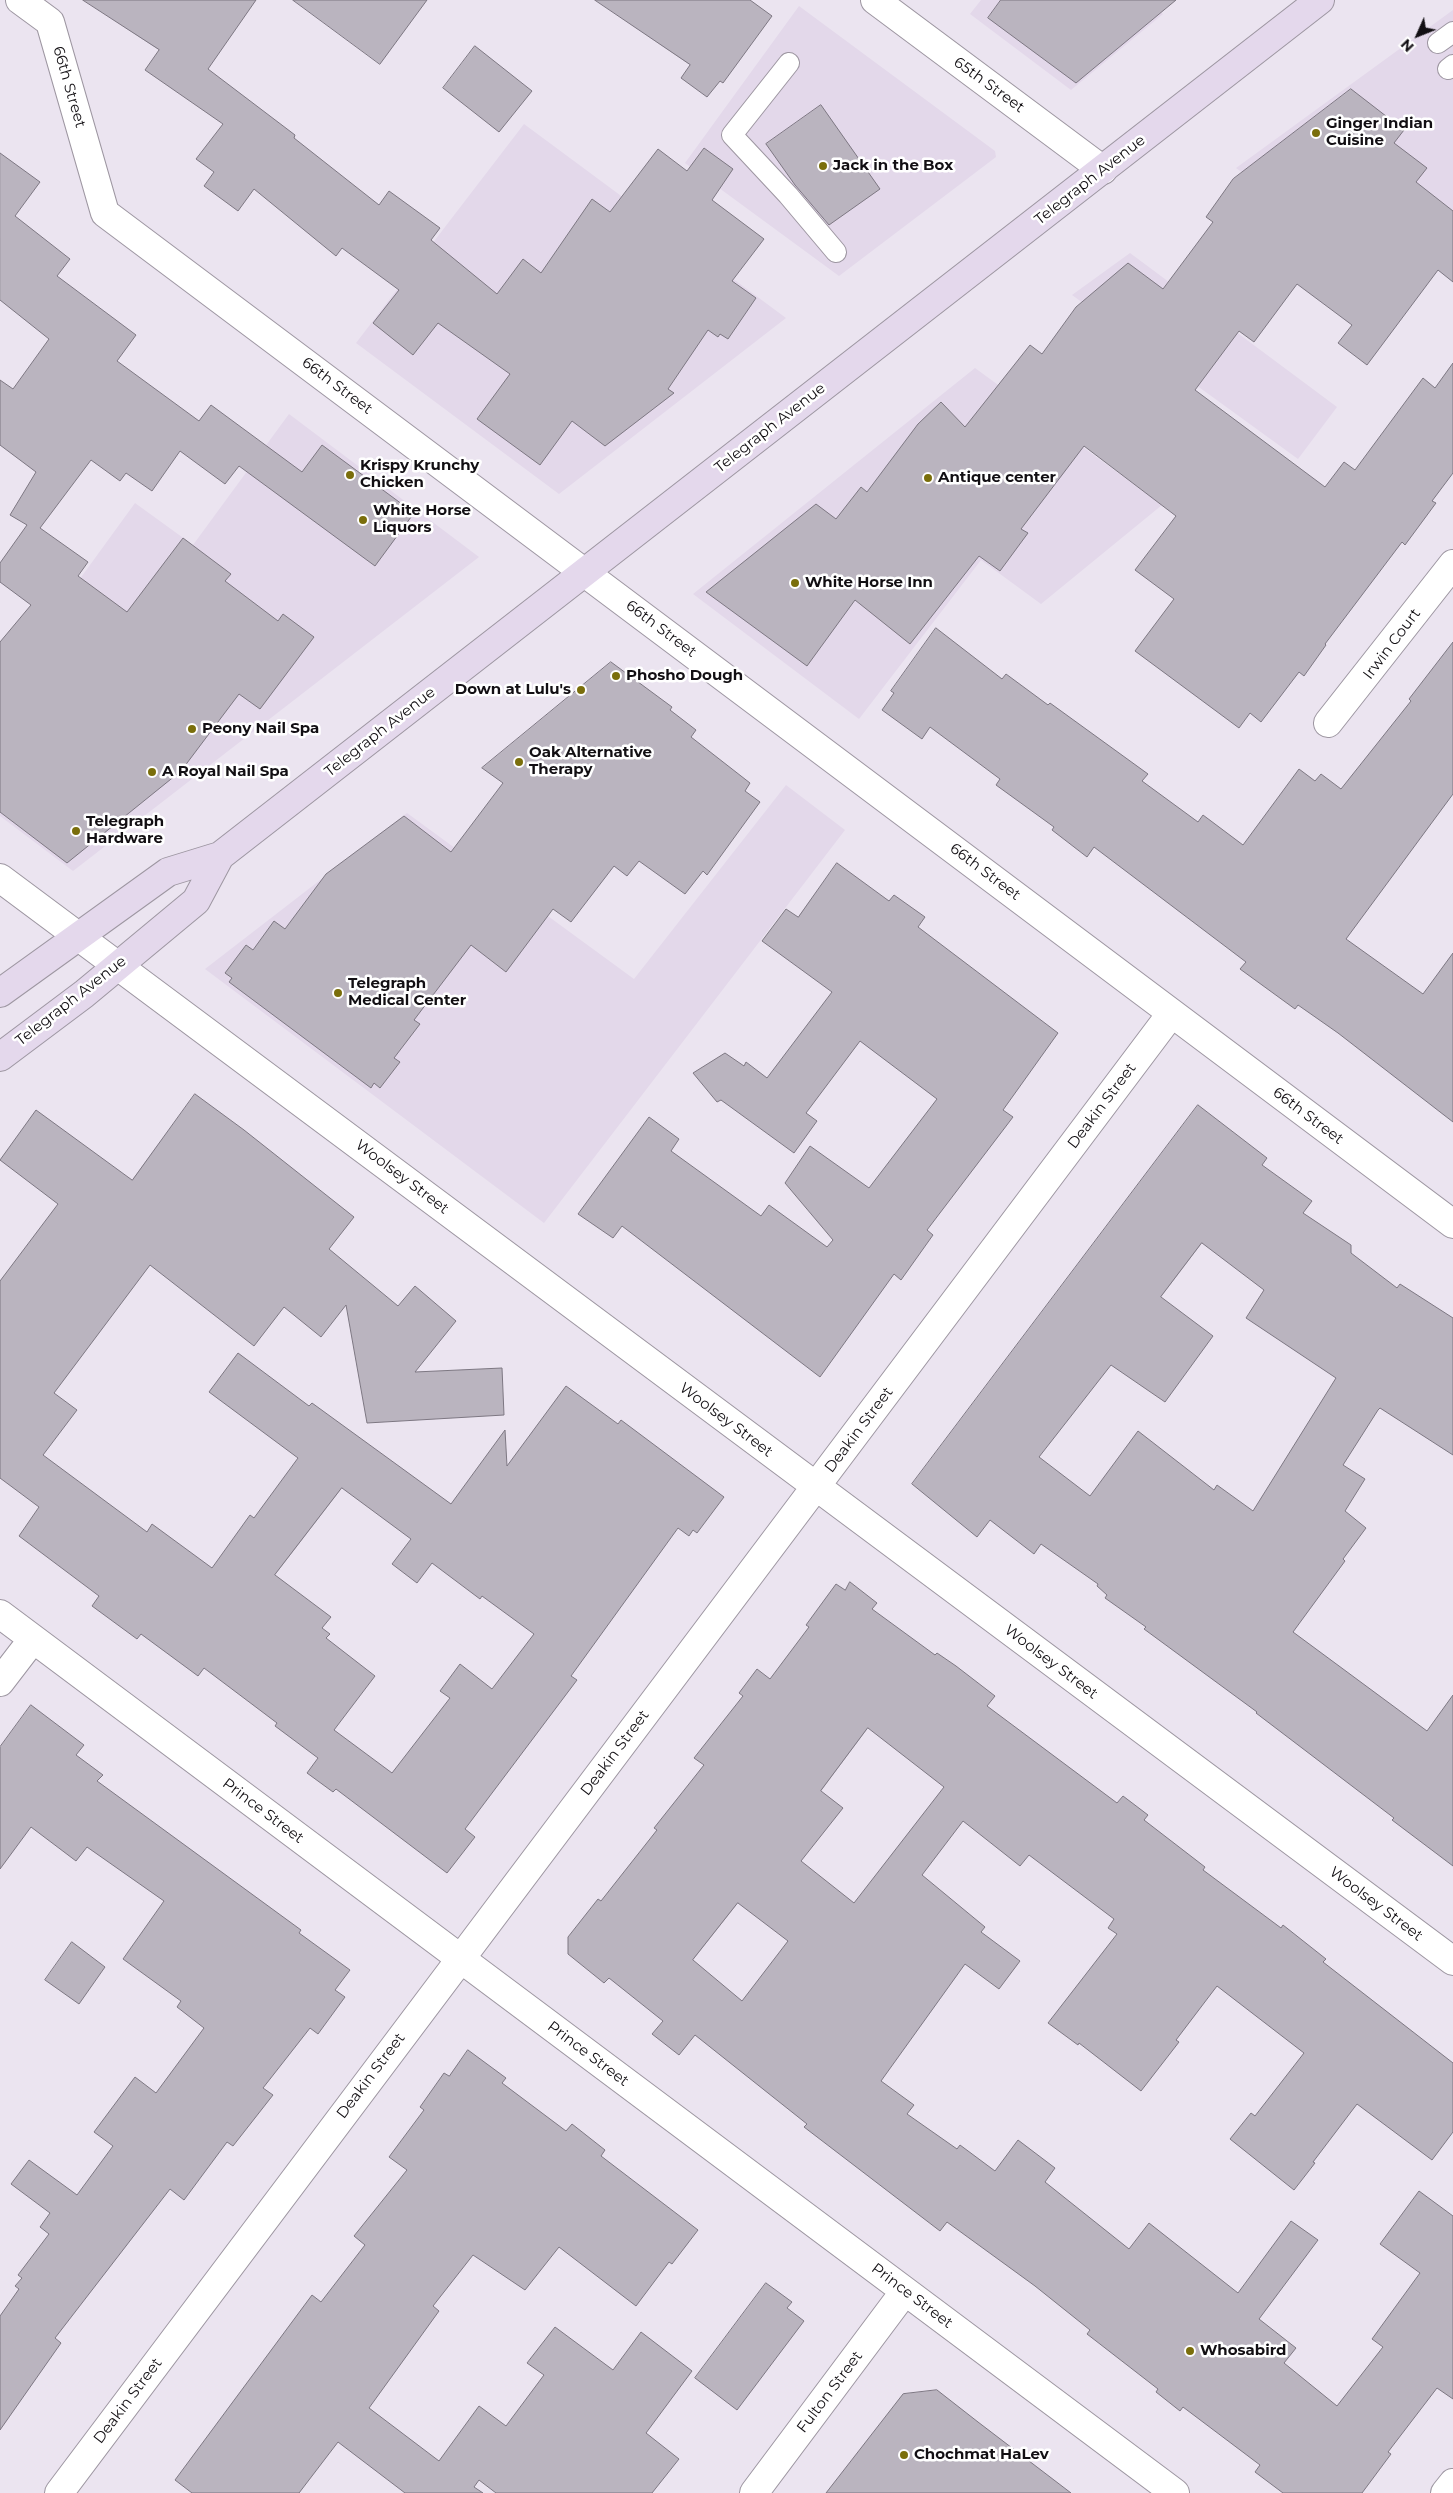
<!DOCTYPE html>
<style>
body{margin:0}
#map{position:relative;width:1453px;height:2493px;overflow:hidden;background:#ebe4f0;font-family:Montserrat,sans-serif}
canvas{display:block}
.north{position:absolute;left:1393px;top:10px;width:50px;height:50px;-webkit-text-stroke:4px #fff;paint-order:stroke;rotate:226deg;font-size:14px;font-weight:700;line-height:20px;text-align:center;color:#120f13}
.north::after{content:'';display:block;margin:auto;width:18px;height:22px;background:#120f13;clip-path:polygon(50% 0,100% 100%,50% 72%,0 100%)}
</style>
<div id="map">
<canvas width="1453" height="2493"></canvas>
<div class="north">N</div>
</div>
<script>
const c = document.querySelector('canvas').getContext('2d');
c.lineJoin = 'round';
function fillPath(path, color) { c.fillStyle = color; c.fill(path, 'evenodd'); }
function stroke(path, color, width, dash) { c.strokeStyle = color; c.lineWidth = width; c.lineCap = dash ? 'butt' : 'round'; c.setLineDash(dash || []); c.stroke(path); }
function write(font, color, halo, rows, align = 'center') {
  c.font = font + ' Montserrat,sans-serif'; c.lineWidth = 5; c.setLineDash([]); c.textBaseline = 'middle'; c.strokeStyle = halo; c.fillStyle = color; for (const [text, x, y, turn = 0] of rows) {
    c.save(); c.translate(x, y); c.rotate((+turn || 0) * Math.PI / 180); c.textAlign = isNaN(turn) ? turn : align; if (halo) c.strokeText(text, 0, 0); c.fillText(text, 0, 0); c.restore();
  }
}
fillPath(new Path2D(`
 M981,0h163l19,14 -92,76 -101,-76z
 M799,6l196,145 1,6 -157,119 -154,-113z
 M1453,10v235l-39,51 -178,-128z
 M524,124l262,194 -227,176 -203,-151z
 M1130,253l207,154 -39,52 -226,-164z
 M975,368l187,137 -121,99 -60,-44 -122,159 -166,-125z
 M289,414l190,143 -406,314 -73,-55v-27l29,-140 106,-146 58,42z
 M786,785l59,45 -301,393 -339,-254 202,-156 227,166z`), '#e3d8ea');
const building = new Path2D(`
 M83,0h173l-48,69 87,66 -1,3 85,67 10,-14 51,37 -9,12 66,54 26,-35 18,14 51,-74 18,13 48,-63 29,22 17,-23 29,21 -21,31 52,39 -32,42 24,17 -28,41 -8,-5 -2,3 -10,-7 -40,59 6,4 -69,53 -33,-25 -32,44 -63,-46 33,-45 -72,-51 -25,32 -40,-32 26,-33 -57,-42 -6,8 -82,-67 -16,22 -34,-25 10,-14 -18,-13 27,-35 -78,-54 14,-20z
 M293,0h134l-47,64z
 M595,0h155l22,16 -49,67 -3,-2 -13,16 -26,-19 9,-13z
 M1001,0h175l-100,83 -88,-65z
 M475,46l57,45 -33,41 -56,-44z
 M1351,89l53,41 -10,13 33,25 -11,14 37,29v71l-15,-12 -71,95 -29,-22 14,-18 -55,-41 -43,58 -15,-11 -44,59 130,97 19,-25 11,8 68,-92 12,10 18,-25v110l-21,28 4,2 -31,42 -3,-3 -77,102 1,1 -22,31 -5,-4 -38,50 -11,-9 -11,15 -104,-77 39,-52 -39,-29 41,-54 -92,-70 -63,83 7,4 -28,38 -21,-15 -69,88 -55,-44 -48,66 -101,-74 110,-88 20,15 25,-32 6,5 51,-68 23,-22 24,25 65,-82 12,9 34,-47 52,-44 35,26 50,-67 -7,-5 27,-38z
 M821,105l59,84 -51,36 -34,-40 -29,-41z
 M0,153l40,29 -25,34 55,43 -13,17 79,59 -19,26 82,60 12,-16 91,67 20,-27 92,68 -39,53 -136,-100 -14,18 -45,-33 -28,40 -26,-18 -6,8 -29,-21 -51,68 48,34 -10,14 49,36 56,-74 48,36 -6,7 53,40 5,-7 31,23 -54,72 -21,-15 -58,77 -114,92 -67,-51v-170l31,-37 -31,-23v-19l27,-38 -17,-10 26,-43 -36,-27v-65l13,9 36,-50 -49,-39z
 M936,628l66,51 4,-5 42,31 2,-2 98,71 -6,7 56,41 5,-7 40,30 56,-76 16,12 6,-7 20,15 70,-88 -2,-2 44,-57v152l-107,145 77,55 30,-41v169l-115,-89 -40,-28 -3,4 -55,-40 6,-7 -152,-115 -7,10 -35,-27 2,-3 -58,-42 4,-6 -70,-52 -8,12 -40,-29 12,-17 -3,-2z
 M611,662l61,45 -2,3 26,20 -5,7 59,46 -5,8 15,11 -53,73 -4,-4 -18,23 -46,-33 -12,15 -13,-10 -43,56 -18,-13 -47,63 -35,-27 -57,75 6,4 -26,34 6,4 -20,26 -6,-5 -3,5 -142,-106 3,-4 -7,-5 21,-28 7,5 21,-29 11,8 41,-55 78,-58 47,36 52,-69 -21,-15z
 M837,863l52,38 5,-6 31,22 -7,10 140,106 -55,77 10,7 -86,113 6,5 -32,45 -7,-6 -74,103 -198,-151 -9,12 -35,-24 71,-97 30,22 -8,12 90,65 8,-11 58,42 6,-7 -48,-57 25,-37 59,42 68,-89 -77,-58 -54,72 11,8 -23,32 -73,-53 -4,2 -24,-29 32,-20 19,13 2,-4 21,16 65,-86 -70,-51 24,-32 12,8z
 M195,1094l49,36 110,87 -25,32 69,57 17,-20 41,35 -41,51 87,-4 2,47 -137,8 -21,-118 -25,32 -37,-30 -30,39 -104,-81 -96,128 23,17 -34,45 104,77 5,-8 60,44 38,-53 4,3 44,-60 -89,-66 29,-39 71,53 3,-3 139,101 54,-74 2,36 59,-80 52,38 3,-4 103,77 -27,36 -4,-3 -4,6 -11,-8 -107,148 6,4 -112,149 10,8 -28,36 -111,-84 -3,3 -26,-19 11,-15 -43,-32 2,-3 -73,-55 -6,8 -57,-42 -4,5 -45,-33 7,-10 -80,-60 20,-29 -39,-29v-197l58,-77 -58,-44 36,-50 96,70zM342,1488l69,51 -19,25 25,19 15,-20 48,36 2,-3 52,38 -42,55 -32,-25 -20,27 10,7 -58,75 -58,-43 41,-54 -49,-38 4,-4 -8,-6 9,-11 -56,-42z
 M1198,1105l69,53 -5,7 50,36 -9,12 48,32v8l46,35 3,-4 53,34v137l-73,-47 -2,2 -35,55 22,14 -20,32 21,17 -23,31 2,2 -52,71 134,99 26,-36v171l-61,-46 2,-2 -138,-105 1,-1 -113,-83 2,-2 -41,-29 2,-3 -10,-9 1,-2 -57,-40 -7,10 -44,-34 -13,17 -65,-53zM1202,1243l62,47 -18,28 90,60 -83,133 -36,-26 -3,5 -76,-59 -48,65 -51,-39 72,-92 54,37 48,-66 -52,-39z
 M850,1582l27,21 -5,6 63,46 2,-2 19,13 39,30 -8,10 130,97 6,-7 25,19 -4,5 61,47 -2,3 78,58 2,-3 43,34 -3,3 130,101v69l-21,28 -75,-56 -44,58 2,1 -21,27 -64,-51 21,-26 4,3 49,-63 -87,-67 -41,54 3,2 -38,49 -62,-48 -1,2 -30,-22 69,-89 -9,-6 6,-9 -85,-64 -9,11 -57,-45 -41,54 63,52 -4,5 39,29 -21,28 -34,-25 -84,117 33,24 -7,9 50,35 3,-4 35,26 23,-31 37,28 -10,14 84,67 20,-26 89,70 53,-72 27,19 -59,79 37,29 -12,15 53,43 46,-59 -11,-8 48,-66 -40,-29 39,-53 34,25v183l-16,-11 -49,64 3,2 -29,39h-79l-28,-21 5,-7 -77,-58 -3,4 -24,-19 2,-3 -71,-55 3,-4 -55,-44 -88,-64 -7,9 -136,-104 3,-3 -112,-89 -16,20 -27,-21 11,-13 -54,-43 -5,5 -36,-29v-17l30,-38 3,2 56,-71 -3,-2 50,-63 -10,-7 49,-62 -4,-3 18,-24 13,10 39,-52 -3,-2 30,-41 9,6zM868,1728l76,59 -90,116 -53,-42 42,-53 -22,-17zM738,1903l50,38 -46,60 -49,-41z
 M31,1705l53,40 -8,10 27,20 -6,6 204,149 -2,3 51,37 -15,20 10,7 -27,37 -8,-6 -47,60 10,7 -40,51 -6,-4 -43,58 -14,-11 -115,149 6,5 -61,87v-114l19,-27 -4,-3 7,-8 -4,-3 31,-41 -9,-7 10,-14 -39,-29 18,-24 48,35 36,-49 -19,-14 41,-55 21,16 48,-65 -27,-21 4,-6 -58,-42 41,-58 -77,-54 -11,14 -45,-34 -31,42v-122z
 M72,1942l33,25 -26,37 -34,-24z
 M468,2050l38,28 -4,5 64,48 6,-7 33,26 -4,6 97,74 -26,34 -3,-2 -33,44 -77,-59 -34,43 -52,-35 -40,51 6,5 -70,97 70,53 40,-55 27,20 38,-51 -17,-12 28,-36 58,43 28,-38 51,39 -46,62 33,26 -27,34h-156l-17,-13 -5,7 9,6h-78l-67,-51 -39,51h-107l-17,-13 137,-185 9,7 44,-57 -11,-9 53,-66 -18,-13 35,-47 -4,-3 24,-34 5,3z
 M766,2283l26,19 -5,6 17,13 -67,89 -42,-32z
 M937,2390l41,32 93,71h-245l77,-99z`);
fillPath(building, '#bab4bf');
stroke(building, '#7d7782', 1);
const service = new Path2D(`
 M1438,43l15,-11
 M789,63l-57,72 56,60 48,57
 M1448,69l5,-4`);
const minor = new Path2D(`
 M20,0l30,22 55,191 1348,1011
 M875,0l228,170
 M1328,723l125,-159
 M0,878l1453,1083
 M0,1614l1175,879
 M0,1682l33,-43
 M59,2493l1112,-1479
 M754,2493l151,-202
 M1445,2493l8,-10`);
const secondary = new Path2D(`
 M0,993l168,-121 52,-16 1100,-856
 M0,1057l84,-63 112,-93 24,-45`);
stroke(service, '#9d96a1', 22);
stroke(minor, '#9d96a1', 30);
stroke(secondary, '#9d96a1', 30);
stroke(service, '#fff', 20);
stroke(minor, '#fff', 28);
stroke(secondary, '#e4d8ec', 28);
for (const [x, y, r, color] of [
 [1316,133,5,"#7a6e0b"],
 [823,166,5,"#7a6e0b"],
 [350,475,5,"#7a6e0b"],
 [928,478,5,"#7a6e0b"],
 [363,520,5,"#7a6e0b"],
 [795,583,5,"#7a6e0b"],
 [616,676,5,"#7a6e0b"],
 [581,690,5,"#7a6e0b"],
 [192,729,5,"#7a6e0b"],
 [519,762,5,"#7a6e0b"],
 [152,772,5,"#7a6e0b"],
 [76,831,5,"#7a6e0b"],
 [338,993,5,"#7a6e0b"],
 [1190,2351,5,"#7a6e0b"],
 [904,2455,5,"#7a6e0b"]
]) { const dot = new Path2D(); dot.arc(x, y, r, 0, 2 * Math.PI); c.fillStyle = color; c.fill(dot); stroke(dot, '#fff', 2); }
write('15px', '#120f13', '#fff', [
 ["65th Street",989,85,36],
 ["66th Street",69,87,74],
 ["Telegraph Avenue",1090,180,-38],
 ["66th Street",337,386,37],
 ["Telegraph Avenue",770,428,-38],
 ["66th Street",661,629,37],
 ["Irwin Court",1392,644,-53],
 ["Telegraph Avenue",380,732,-38],
 ["66th Street",985,872,37],
 ["Telegraph Avenue",71,1001,-38],
 ["Deakin Street",1102,1106,-53],
 ["66th Street",1308,1116,37],
 ["Woolsey Street",402,1177,37],
 ["Woolsey Street",726,1420,37],
 ["Deakin Street",859,1430,-53],
 ["Woolsey Street",1051,1662,37],
 ["Deakin Street",615,1753,-53],
 ["Prince Street",263,1811,37],
 ["Woolsey Street",1376,1904,37],
 ["Prince Street",588,2054,37],
 ["Deakin Street",371,2076,-53],
 ["Prince Street",912,2296,37],
 ["Fulton Street",830,2392,-53],
 ["Deakin Street",128,2401,-53]
]);
write('bold 15px', '#120f13', '#fff', [
 ["Ginger Indian",1326,124],
 ["Cuisine",1326,141],
 ["Jack in the Box",833,166],
 ["Krispy Krunchy",360,466],
 ["Chicken",360,483],
 ["Antique center",938,478],
 ["White Horse",373,511],
 ["Liquors",373,528],
 ["White Horse Inn",805,583],
 ["Phosho Dough",626,676],
 ["Down at Lulu's",571,690,"right"],
 ["Peony Nail Spa",202,729],
 ["Oak Alternative",529,753],
 ["Therapy",529,770],
 ["A Royal Nail Spa",162,772],
 ["Telegraph",86,822],
 ["Hardware",86,839],
 ["Telegraph",348,984],
 ["Medical Center",348,1001],
 ["Whosabird",1200,2351],
 ["Chochmat HaLev",914,2455]
], 'left');
</script>
